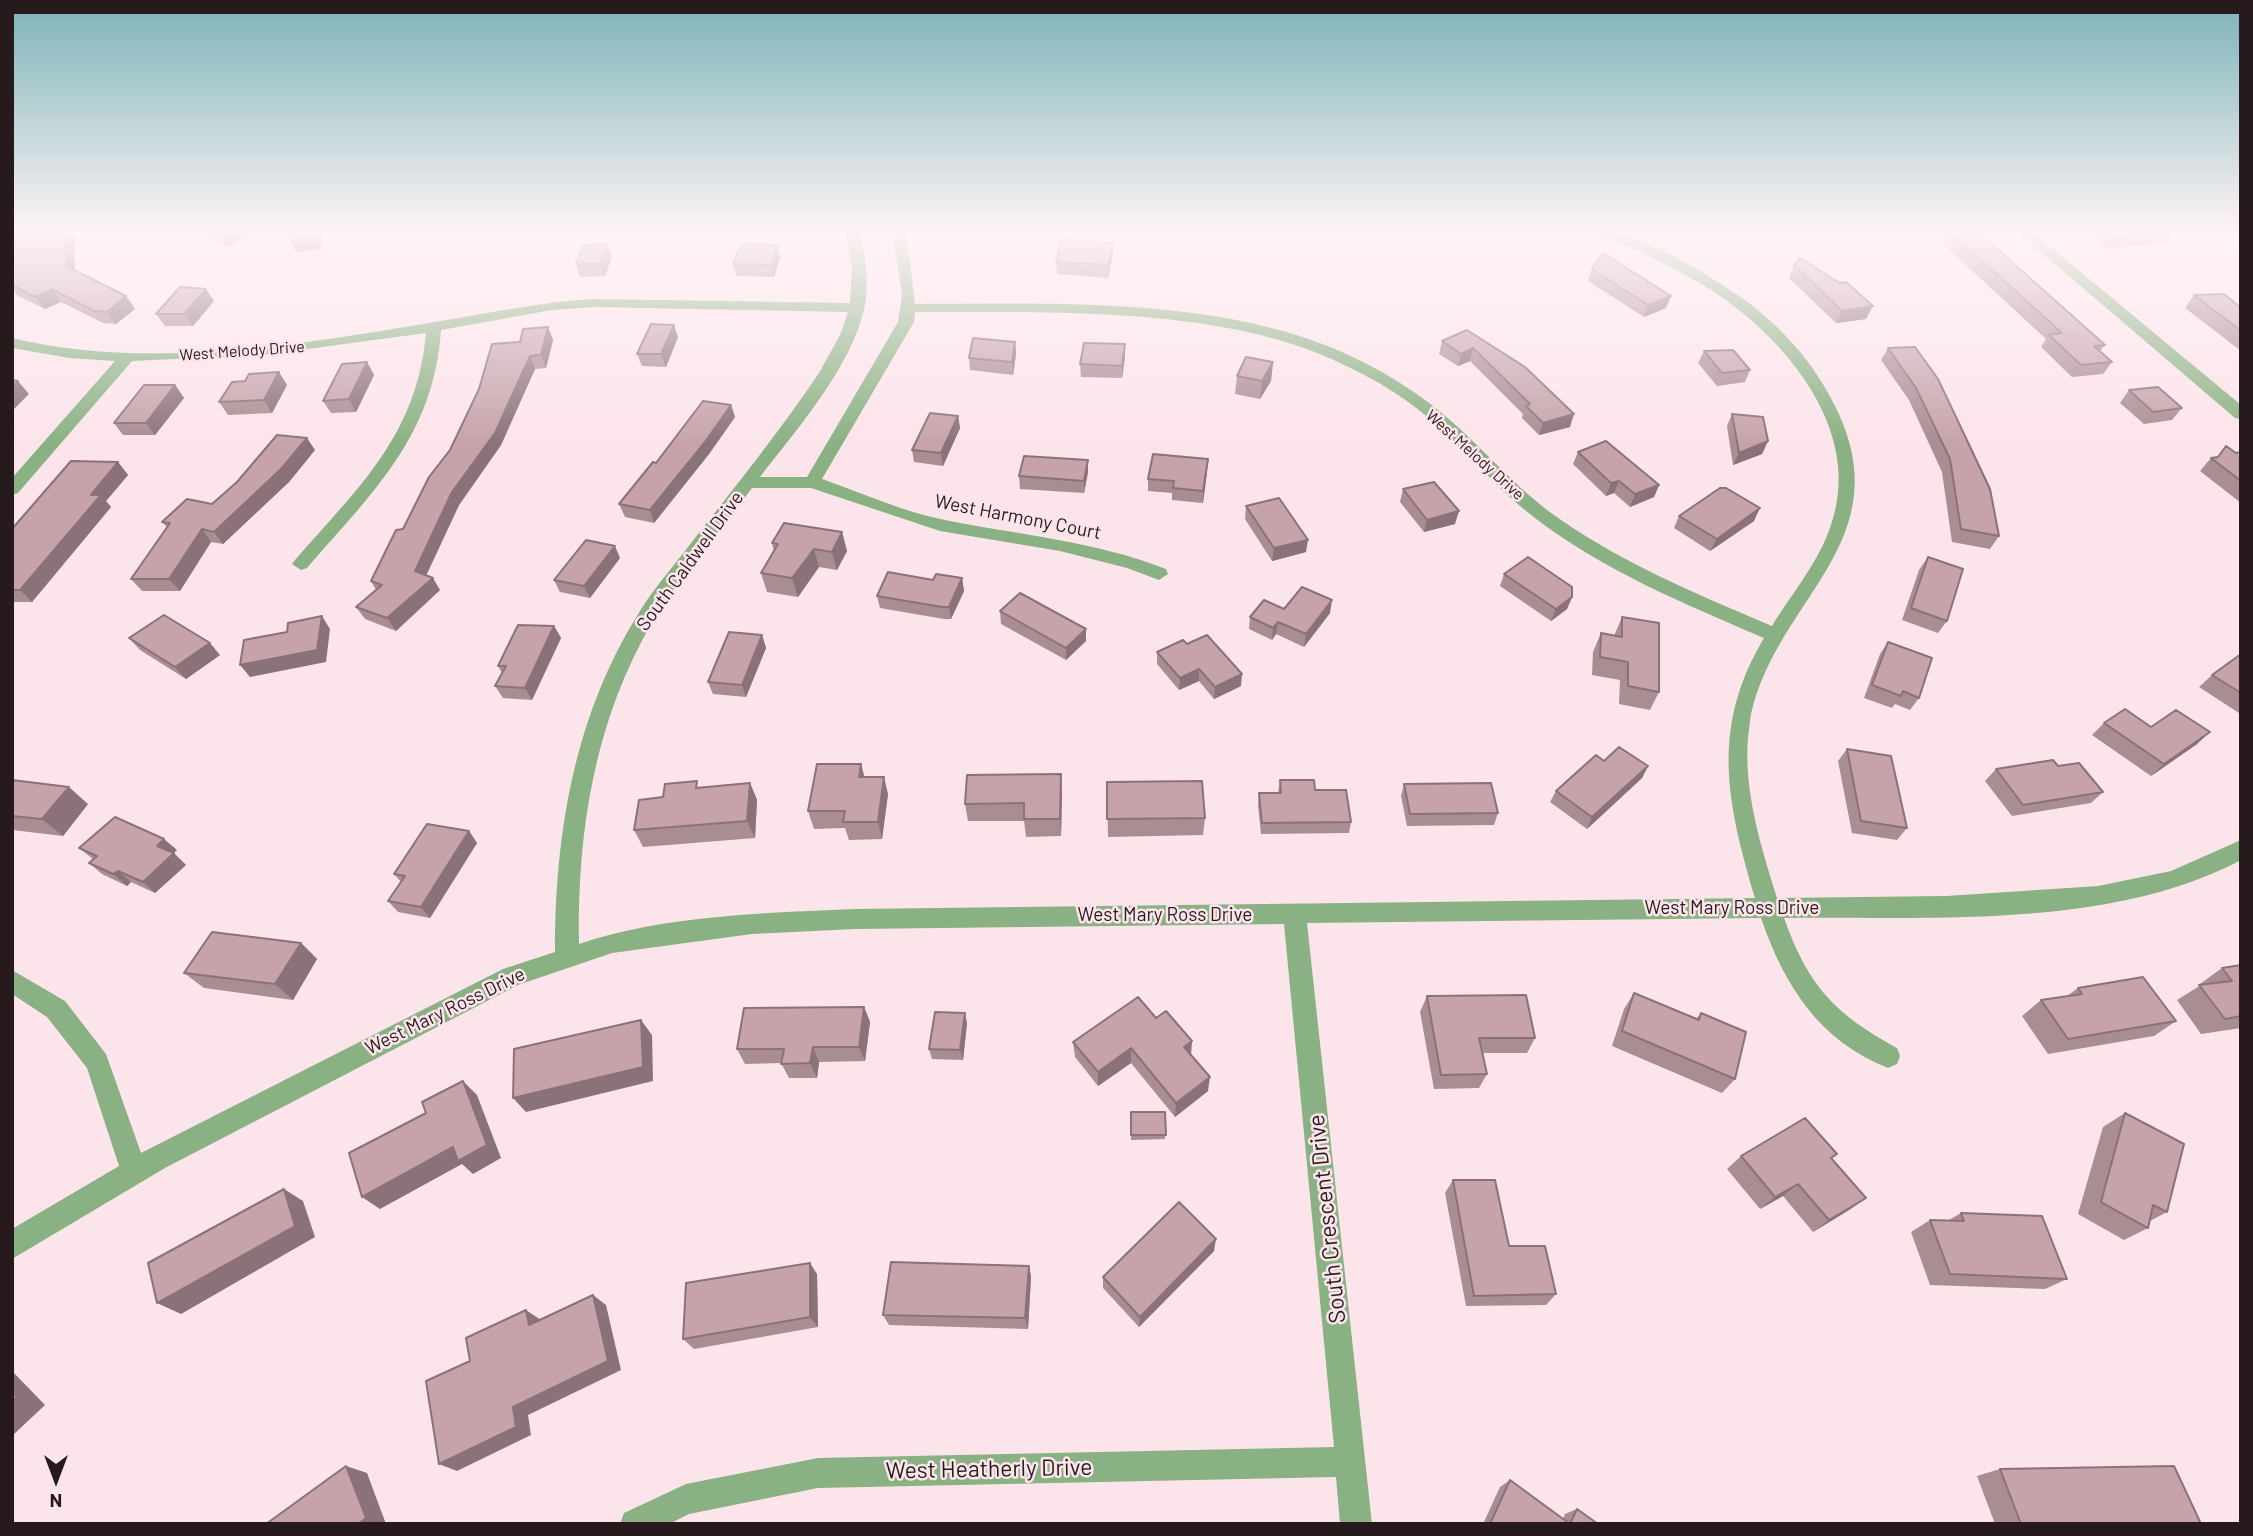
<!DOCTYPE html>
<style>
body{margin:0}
#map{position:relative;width:2253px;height:1536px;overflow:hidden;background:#fce5ea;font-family:Barlow,sans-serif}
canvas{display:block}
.frame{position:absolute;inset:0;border:14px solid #271a1d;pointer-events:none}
.north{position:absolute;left:21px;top:1445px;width:70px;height:70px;-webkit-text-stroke:5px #fce5ea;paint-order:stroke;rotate:180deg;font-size:19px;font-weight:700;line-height:28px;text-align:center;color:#271a1d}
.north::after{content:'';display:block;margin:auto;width:24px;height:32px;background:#271a1d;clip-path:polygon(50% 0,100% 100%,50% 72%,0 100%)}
</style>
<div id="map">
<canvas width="2253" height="1536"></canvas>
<div class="frame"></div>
<div class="north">N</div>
</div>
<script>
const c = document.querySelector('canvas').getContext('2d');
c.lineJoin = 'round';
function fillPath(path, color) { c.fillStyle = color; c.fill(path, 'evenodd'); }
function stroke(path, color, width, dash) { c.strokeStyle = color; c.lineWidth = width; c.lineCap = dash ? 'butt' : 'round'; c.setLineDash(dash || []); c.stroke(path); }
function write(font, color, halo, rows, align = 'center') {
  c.font = font + ' Barlow,sans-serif'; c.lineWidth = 5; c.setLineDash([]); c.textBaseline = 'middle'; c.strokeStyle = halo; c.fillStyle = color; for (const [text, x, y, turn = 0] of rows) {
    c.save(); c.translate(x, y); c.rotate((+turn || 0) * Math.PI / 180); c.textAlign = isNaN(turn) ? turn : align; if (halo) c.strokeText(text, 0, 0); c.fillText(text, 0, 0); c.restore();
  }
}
fillPath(new Path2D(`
 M845,229h14c5,23 10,46 7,69 -8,62 -69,131 -106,179h47l91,-155 4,-27 -10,-66h14l9,75c144,0 321,-9 452,60 29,15 58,34 83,56 33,29 62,63 97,90 68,50 147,83 225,116 20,-33 47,-64 59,-101 35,-99 -54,-197 -133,-243 -23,-13 -47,-26 -71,-36 -12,-5 -30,-8 -39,-17 47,-1 109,39 148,65 42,28 78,68 100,114 67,137 -65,193 -86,314 -10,59 10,121 27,176l169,-2 152,-10 73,-15 70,-31v20c-132,70 -311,56 -457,58 25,69 50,95 113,130l3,8 -3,8 -9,4c-69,-27 -104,-83 -127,-150l-454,5 65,601h-32l-4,-47 -518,11 -129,26 -20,10h-49l4,-11 62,-29 132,-26 516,-11 -50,-523 -429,5 -103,5 -140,19 -94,32 -353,183 -153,91v-30l107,-63 -32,-98 -40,-51 -35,-23v-24l53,31 41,53 35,99 362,-184 52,-17c0,-121 20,-238 85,-341 14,-23 32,-43 48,-64 45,-58 90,-113 131,-174l21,-38 8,-23 -255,-5 -41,3 -111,20c-7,106 -68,162 -134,238l-6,2 -9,-6 3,-4c64,-73 122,-125 131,-227l-163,22 -131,6 -114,132 -6,2v-17l103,-117 -46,-3 -57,-10v-10c134,33 294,6 428,-17 51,-8 101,-19 153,-22l257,4 2,-35zM915,312c131,1 307,-7 427,52 35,16 69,37 97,63 33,30 61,65 96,91 69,53 150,86 229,120 -54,90 -37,165 -9,260l-900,11c-91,4 -189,6 -276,35 -2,-113 16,-225 74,-323 28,-47 66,-89 99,-133h59l129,43 120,20 67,17 32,12 9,-6 -2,-5c-71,-28 -147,-34 -221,-49 -41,-8 -83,-27 -123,-41l92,-157z
 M2014,229h15l212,176v14l-6,-1z`), '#8ab183');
fillPath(new Path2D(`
 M15,229h60v42l51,25 9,13 -19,15 -13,-1 -42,-21 -16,7 -28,-14 -5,-7v-56z
 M193,229h57l3,5 -26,13 -32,-14z
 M1685,229h22l-3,5z
 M2085,229h87l2,1 -8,13 -58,6z
 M1950,232l155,113 -5,6 12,11 -9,12 -31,3 -31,-30 5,-8 -103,-95z
 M1113,243v12l-5,23 -51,-4 -1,-12z
 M612,256l-7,20 -25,1 -4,-13z
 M780,257l-6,20 -38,-1 -3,-12z
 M1794,265l72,54 -30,4 -47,-45z
 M1592,269l79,27 -5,12 -22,9 -56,-36z
 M2194,295l47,13v43l-56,-43z
 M214,301l-21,25h-28l-9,-12z
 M548,327l5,13 -7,28 -11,1 -34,76 -42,60 -33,71 14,14 -44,41 -31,-12 -9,-12 20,-17 -5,-9 79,-131 70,-108z
 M1467,330l103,97 -31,8 -17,-17 1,-4 -53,-53 -12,5 -19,-12 3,-13z
 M678,337l-12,30 -24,-1 -5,-12z
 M1015,342l1,12 -3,21 -43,-5 -1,-12z
 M1125,344v13l-3,21 -41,-1 -1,-13z
 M1915,347l84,189 -9,13 -38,-7 -10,-70 -33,-72 -28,-40 7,-12z
 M1704,351l46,19 -5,12 -28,4 -19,-23z
 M367,362l7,13 -18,37 -25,1 -8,-12z
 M1273,362l-2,19 -11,18 -25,-5 2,-18z
 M175,385l9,13 -29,37h-32l-9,-12z
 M287,385l-15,28 -44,2 -9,-13z
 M2129,390l53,18 -10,12 -28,4 -24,-21z
 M731,405l4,12 -26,37 -55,69 -29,-6 -6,-13 37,-41z
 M1732,414l36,27 -6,13 -29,11 -6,-39z
 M958,416l2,12 -17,38 -29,-4 -2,-12z
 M2226,446l10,7 5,-1v51l-41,-32 11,-13 6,-1z
 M315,450l-26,32 -66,62 -12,-2 -31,49h-38l-11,-12 36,-52 -5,-5 50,-18z
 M1578,452l81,33 -5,12 -24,10 -16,-14 -8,3 -33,-32z
 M118,462l10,13 -22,26 5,6 -79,95h-20v-73z
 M1088,472l-4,21 -64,-4 -1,-13z
 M1207,472l-4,31 -31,-3v-7l-24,-2v-12z
 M1403,489l52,35 -31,8 -24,-30z
 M1246,506l60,46 -34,9 -27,-42z
 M1679,516l75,5 -44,30 -36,-23z
 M842,532l5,19 -10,19 -18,-3 -21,30 -31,-5 -6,-19 13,-22 -2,-8z
 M1928,557l19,64 -9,12 -36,-13 17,-50z
 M620,558l-30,40 -30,-6 -6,-12z
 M1504,574l68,23 -5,12 -16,12 -51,-35z
 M962,578l2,13 -13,28h-7l-64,-11 -3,-12 56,-16z
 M1284,609l46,4 -26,34 -28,-13 -4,6 -23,-11 1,-12z
 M1000,611l86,30 -20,19 -65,-36z
 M1622,617l37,75 -9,18 -31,-6 1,-24 -28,-5 1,-23 8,-19 13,3z
 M554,626l7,12 -29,62 -29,-2 -8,-12 7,-13 -4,-7z
 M762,635l4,13 -20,49 -33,-3 -5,-12z
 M129,638l91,17 -34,24 -46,-29z
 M1888,642l31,56 -9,12 -15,-6 -3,4 -28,-10 16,-44z
 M1157,652l84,34 -27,13 -15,-18 -20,9 -22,-26z
 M2241,654v57l-2,2 -40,-26 13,-12z
 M2104,723l47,4 46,17 -46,32 -59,-41z
 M1847,749l60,79 -10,12 -45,-7 -14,-72z
 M1604,761l44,5 -6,12 -55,51 -37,-27 6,-11z
 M2058,766l45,26 -12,11 -79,13 -27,-35 11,-12z
 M865,777l23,17 -6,45 -33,1 -4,-12 -31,1 -6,-18z
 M12,780l76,24 -25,32 -51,-6z
 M1280,780l35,10 36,32 -2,11 -88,1 -3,-29 1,-12h19z
 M1107,782l98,36 -2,17 -95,2z
 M750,783l7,17 -2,38 -112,9 -9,-17 29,-33 37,-9z
 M1404,784l94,29 -4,12 -87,1 -6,-30z
 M1062,791l-1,45 -35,1 -2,-16h-56l-3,-17z
 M469,831l8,12 -47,75 -32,-6 -10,-11 13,-19 -7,-8z
 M79,848l98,2 -4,3 13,12 -31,28 -24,-11 -4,4 -25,-12 -13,-11 4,-4z
 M301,943l16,16 -24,41 -89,-12 -20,-15z
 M2241,965v63l-40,6 -24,-34 24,-15 -1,-1 22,-16z
 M2078,988l98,33 -22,15 -106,18 -26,-38 19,-16 26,-4z
 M1634,993l62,26 5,-6 34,66 -13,14 -110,-47 12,-37z
 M1427,996l108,42 -8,15h-44l4,21 -8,14 -45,1 -14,-77z
 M864,1007l6,15 -5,39 -46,1 -2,16h-28l-8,-15 -36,1 -8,-15z
 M1156,1018l35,37 17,36 -33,26 -44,-54 -33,23 -23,-29 -2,-15z
 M967,1023l-4,37 -31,-1 -3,-10z
 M1131,1112h34v27l-34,1z
 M2125,1113l42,99 -17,9 -2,7 -24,12 -46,-26 25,-87z
 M1741,1156l90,2 35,40 -17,12 -36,22 -30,-36 -23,13 -33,-40z
 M1453,1180l56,66 47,48 -10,11 -80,1 -21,-113z
 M1961,1213l106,66 -22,10 -115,-4 -19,-53 19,-12h19z
 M1214,1251l-75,76 -36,-39v-11z
 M1029,1266l2,11 -3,52 -139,-4 -6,-10z
 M817,1274l1,53 -124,22 -11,-10z
 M2000,1469l201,55h-206l-18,-48z
 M1510,1480l53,39 2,-5 12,-5 21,15h-115l17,-37z`), '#aa8c93');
fillPath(new Path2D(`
 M66,229h9l-1,50 -8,-13z
 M231,229h19l3,5 -26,13 -8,-12z
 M315,229h8l-2,20 -24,4 -7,-12z
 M1113,243v12l-5,23v-13z
 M608,244l4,12 -7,20 -5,-12z
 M777,245l3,12 -6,20 -3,-12z
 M52,289l9,13 -16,7 -10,-12z
 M206,289l8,12 -21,25 -9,-12z
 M126,296l9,13 -19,15 -9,-12z
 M1671,296l-5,12 -22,9 4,-12z
 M1873,306l-7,13 -30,4 6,-12z
 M674,325l4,12 -12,30 -5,-13z
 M548,327l5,13 -7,28 -5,-13z
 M1015,342l1,12 -3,21 -1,-13z
 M1125,344v13l-3,21v-12z
 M1473,348l-3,13 -12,5 3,-12z
 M530,356l5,13 -34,76 -42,60 -37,79 -7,-13 37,-79z
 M367,362l7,13 -18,37 -7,-13z
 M1273,362l-2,19 -11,18 2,-18z
 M279,372l8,13 -15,28 -8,-13z
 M18,381l11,13 -17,17v-23z
 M175,385l9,13 -29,37 -9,-12z
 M731,405l4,12 -26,37 -55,69 -4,-13z
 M1574,414l-4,13 -31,8 4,-12z
 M958,416l2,12 -17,38 -2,-13z
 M307,438l8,12 -26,32 -66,62 -9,-12z
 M1768,441l-6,13 -29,11 6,-12z
 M1208,459l-1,13 -4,31v-12z
 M1088,460v12l-4,21v-12z
 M118,462l10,13 -22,26 5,6 -79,95 -12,-12 71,-95z
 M1619,481l-5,12 -8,3 5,-13z
 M1659,485l-5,12 -24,10 5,-13z
 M1760,508l-6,13 -44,30 7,-12z
 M1459,511l-4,13 -31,8 3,-12z
 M202,529l9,13 -31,49 -11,-12z
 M842,532l5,19 -10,19 -5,-18z
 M1308,540l-2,12 -34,9 2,-13z
 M615,546l5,12 -30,40 -6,-12z
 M814,549l5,18 -21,30 -6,-19z
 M433,578l7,12 -44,41 -9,-13z
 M962,578l2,13 -13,28 -2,-12z
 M1572,597l-5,12 -16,12 5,-12z
 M1332,600l-2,13 -26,34 2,-13z
 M322,616l8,13 -4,33 -76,15 -10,-12z
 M1278,622l-2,12 -4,6 1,-12z
 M554,626l7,12 -29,62 -7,-12z
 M1086,629v12l-20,19v-12z
 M762,635l4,13 -20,49 -4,-12z
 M210,643l10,12 -34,24 -11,-12z
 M1199,669v12l-20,9 1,-12z
 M1242,674l-1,12 -27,13 1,-12z
 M2210,732l-13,12 -46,32 13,-12z
 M861,764l5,18 -7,-5z
 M1648,766l-6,12 -55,51 5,-12z
 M1061,774l1,17 -1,45 -1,-17z
 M884,777l4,17 -6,45 -4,-17z
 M750,783l7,17 -2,38 -8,-17z
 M69,787l19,17 -25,32 -21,-17z
 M469,831l8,12 -47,75 -9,-11z
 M164,839l13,11 -8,7 -12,-11z
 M174,853l12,12 -31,28 -12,-11z
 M118,871l13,11 -4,4 -14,-12z
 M301,943l16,16 -24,41 -18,-16z
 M864,1007l6,15 -5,39 -6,-14z
 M965,1013l2,10 -4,37 -3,-10z
 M641,1020l11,15 1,46 -127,31 -13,-14z
 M1192,1041l-1,15 -7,-9z
 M813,1047l6,15 -2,16 -7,-15z
 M1131,1048v15l-33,23v-14z
 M1210,1077l-2,14 -33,26 1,-14z
 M463,1081l14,14 24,63 -28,16 -11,-10 -82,45 -18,-12 91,-50z
 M1798,1184l-15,12 -23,13 15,-12z
 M284,1189l19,12 12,36 -134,77 -24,-11z
 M1866,1198l-17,12 -36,22 16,-12z
 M1216,1239l-2,12 -75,76 1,-10z
 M810,1263l7,11 1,53 -8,-10z
 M1029,1266l2,11 -3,52 -3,-11z
 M593,1295l13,10 15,65 -93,45 3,20 -74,36 -18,-7 74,-57z
 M526,1310l15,10 -12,5z
 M12,1371l33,34 -33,31z
 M346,1466l21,7 19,51h-28z`), '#8b7278');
const building = new Path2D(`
 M15,229h51v37l60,30 -19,16 -13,-1 -42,-22 -17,8 -23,-12v-53z
 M206,229h25l-12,6z
 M291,229h24v8l-25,4z
 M1960,229h15l130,116 -11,1 18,16 -31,3 -32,-30 13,-2 -112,-101 8,-1z
 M2107,229h65l2,1 -58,7z
 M1062,239l51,4 -5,22 -52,-3z
 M608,244l-8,20h-24l8,-19z
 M741,244l36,1 -6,20 -38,-1z
 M1603,253l68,43 -23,9 -56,-36z
 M1800,258l40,25 6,-1 27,24 -31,5 -48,-46z
 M180,287l26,2 -22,25h-28z
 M2224,294l17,14v23l-47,-36z
 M651,324l23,1 -13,29h-24z
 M548,327l-7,28 -11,1 -35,77 -43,59 -37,79 18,7 -46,40 -31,-11 26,-22 -11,-4 25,-51 7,-1 26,-52 21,-27 29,-61 13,-45 28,-2 3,-13z
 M1467,330l58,37 49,47 -31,9 -17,-17 4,-2 -57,-56 -12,6 -19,-13z
 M973,338l42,4 -3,20 -43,-4z
 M1084,343l41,1 -3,22 -42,-2z
 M1915,347l23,32 52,110 9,47 -38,-7 -11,-70 -34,-71 -28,-40z
 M1733,350l17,20 -28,3 -18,-22z
 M1246,357l27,5 -11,19 -25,-5z
 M367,362l-18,37 -26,2 19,-37z
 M279,372l-15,28 -45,2 13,-20 13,-1 4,-7z
 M12,380l6,1 -6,7z
 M144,385h31l-29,38h-32z
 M2158,387l24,21 -29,4 -24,-22z
 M703,401l28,4 -26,37 -55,68 -31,-6 34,-42 3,1z
 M930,413l28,3 -17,37 -29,-3z
 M1732,414l31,3 5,24 -29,12z
 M277,435l30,3 -26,31 -67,63 -12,-3 -33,50h-38l39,-56 -8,-1 25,-23 25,5 25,-22z
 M1606,441l53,44 -24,9 -16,-13 -8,2 -33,-31z
 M2226,446l10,7 5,-1v29l-30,-23 7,-1z
 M1153,454l55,5 -5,32 -30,-3 1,-7 -26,-2z
 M1024,456l64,4 -4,21 -65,-5z
 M71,461l47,1 -27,33h10l-81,95h-8v-61z
 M1434,482l25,29 -32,9 -24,-31z
 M1720,488h6l34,20 -43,31 -38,-23z
 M1279,498l29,42 -34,8 -28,-42z
 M784,523l58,9 -10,20 -18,-3 -22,29 -31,-5 17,-29 -6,-1z
 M586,540l29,6 -31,40 -30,-6z
 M1528,557l44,30v10l-16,12 -52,-35z
 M1928,557l35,12 -16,52 -36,-13z
 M888,572l45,8 3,-6 26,4 -13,29h-7l-65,-11z
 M1302,587l30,13 -26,34 -28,-12 -5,6 -23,-11 14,-17 20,9z
 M1020,593l66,36 -20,19 -66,-37z
 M164,615l46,28 -35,24 -46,-29z
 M322,616l-5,34 -77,15 4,-25 43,-8 1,-9z
 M1622,617l37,6v69l-31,-6v-24l-28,-5 1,-24 21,4z
 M518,625l36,1 -29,62 -30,-2 11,-20h-8z
 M729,632l33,3 -20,50 -34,-3z
 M1207,635l35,39 -27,13 -16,-18 -19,9 -23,-26 26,-12 4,4z
 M1888,642l44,16 -13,40 -16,-7 -2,5 -29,-11z
 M2241,654v39l-29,-18z
 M2125,709l26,18 25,-17 34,22 -46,32 -60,-41z
 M1619,747l29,19 -56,51 -36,-26 40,-36 8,6z
 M1847,749l44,7 16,72 -46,-7z
 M2053,760l5,6 21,-3 24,29 -80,13 -27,-36z
 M817,764h44l-2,13h25l-6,45h-35l2,-11h-37z
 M1061,774l-1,45h-36v-16l-59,1 2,-29z
 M12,780l57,7 -27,32 -30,-3z
 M1280,780h34l1,10h31l5,32 -89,1 -3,-30h22z
 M697,781l-1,7 54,-5 -3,38 -113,9 5,-30 24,-3 2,-13z
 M1202,781l3,37 -98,1v-37z
 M1491,783l7,30 -88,1 -6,-30z
 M115,817l49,22 -7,7 17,7 -31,29 -25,-11 -5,3 -24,-11 8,-7 -18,-8z
 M427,824l42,7 -48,76 -33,-6 17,-25 -11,-2z
 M212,932l89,11 -26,41 -91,-11z
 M2241,965v51l-16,3 -26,-34 33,-4 -10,-13z
 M2143,977l33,44 -108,18 -27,-39 41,-6 -4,-6z
 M1634,993l65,27 2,-7 45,19 -11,47 -113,-48z
 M1526,995l9,43h-56l8,36 -46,1 -14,-79z
 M1138,997l18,21 10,-7 26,30 -8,6 26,30 -34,26 -45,-55 -33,24 -25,-30z
 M864,1007l-5,40h-46l-3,16 -29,1 3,-15h-47l7,-41z
 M935,1012l30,1 -5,37 -31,-1z
 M641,1020l2,47 -130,31 1,-49z
 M463,1081l24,64 -29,16 -5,-14 -91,50 -13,-44 77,-40 -4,-11z
 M1131,1112h34l1,23h-35z
 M2125,1113l59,31 -17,68 -14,-7 -5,23 -47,-26z
 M1805,1118l32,36 -6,4 35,40 -37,22 -31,-36 -23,13 -34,-41z
 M1453,1180h42l14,66h36l11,48 -82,2z
 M284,1189l11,37 -138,77 -9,-40z
 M1179,1202l37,37 -76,78 -37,-40z
 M1961,1213l81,3 25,63 -117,-5 -20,-54 34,1z
 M891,1262l138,4 -4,52 -142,-3z
 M810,1263v54l-127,22 3,-56z
 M593,1295l15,66 -95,46 3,20 -77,37 -13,-83 44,-20 -4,-23 60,-28 3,15z
 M12,1392l5,5 -5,4z
 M346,1466l20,52 -8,6h-92z
 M2174,1466l27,58h-180l-21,-55z
 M1510,1480l60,44 7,-15 21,15h-108z`);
fillPath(building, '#c6a3ab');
stroke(building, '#8b7278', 2);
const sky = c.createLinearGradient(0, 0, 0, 444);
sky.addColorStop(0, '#7bb3b7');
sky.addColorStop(0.52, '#fef3f6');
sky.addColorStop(1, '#fef3f600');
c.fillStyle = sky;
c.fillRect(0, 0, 2253, 444);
write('16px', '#271a1d', '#fce5ea', [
 ["West Melody Drive",242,351,-4],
 ["West Melody Drive",1475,455,42]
]);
write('19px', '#271a1d', '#fce5ea', [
 ["West Harmony Court",1018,517,11],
 ["South Caldwell Drive",690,561,-54],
 ["West Mary Ross Drive",1732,908],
 ["West Mary Ross Drive",1165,915],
 ["West Mary Ross Drive",445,1011,-26]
]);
write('23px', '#271a1d', '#fce5ea', [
 ["South Crescent Drive",1327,1219,-96],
 ["West Heatherly Drive",989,1469,-1]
]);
</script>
